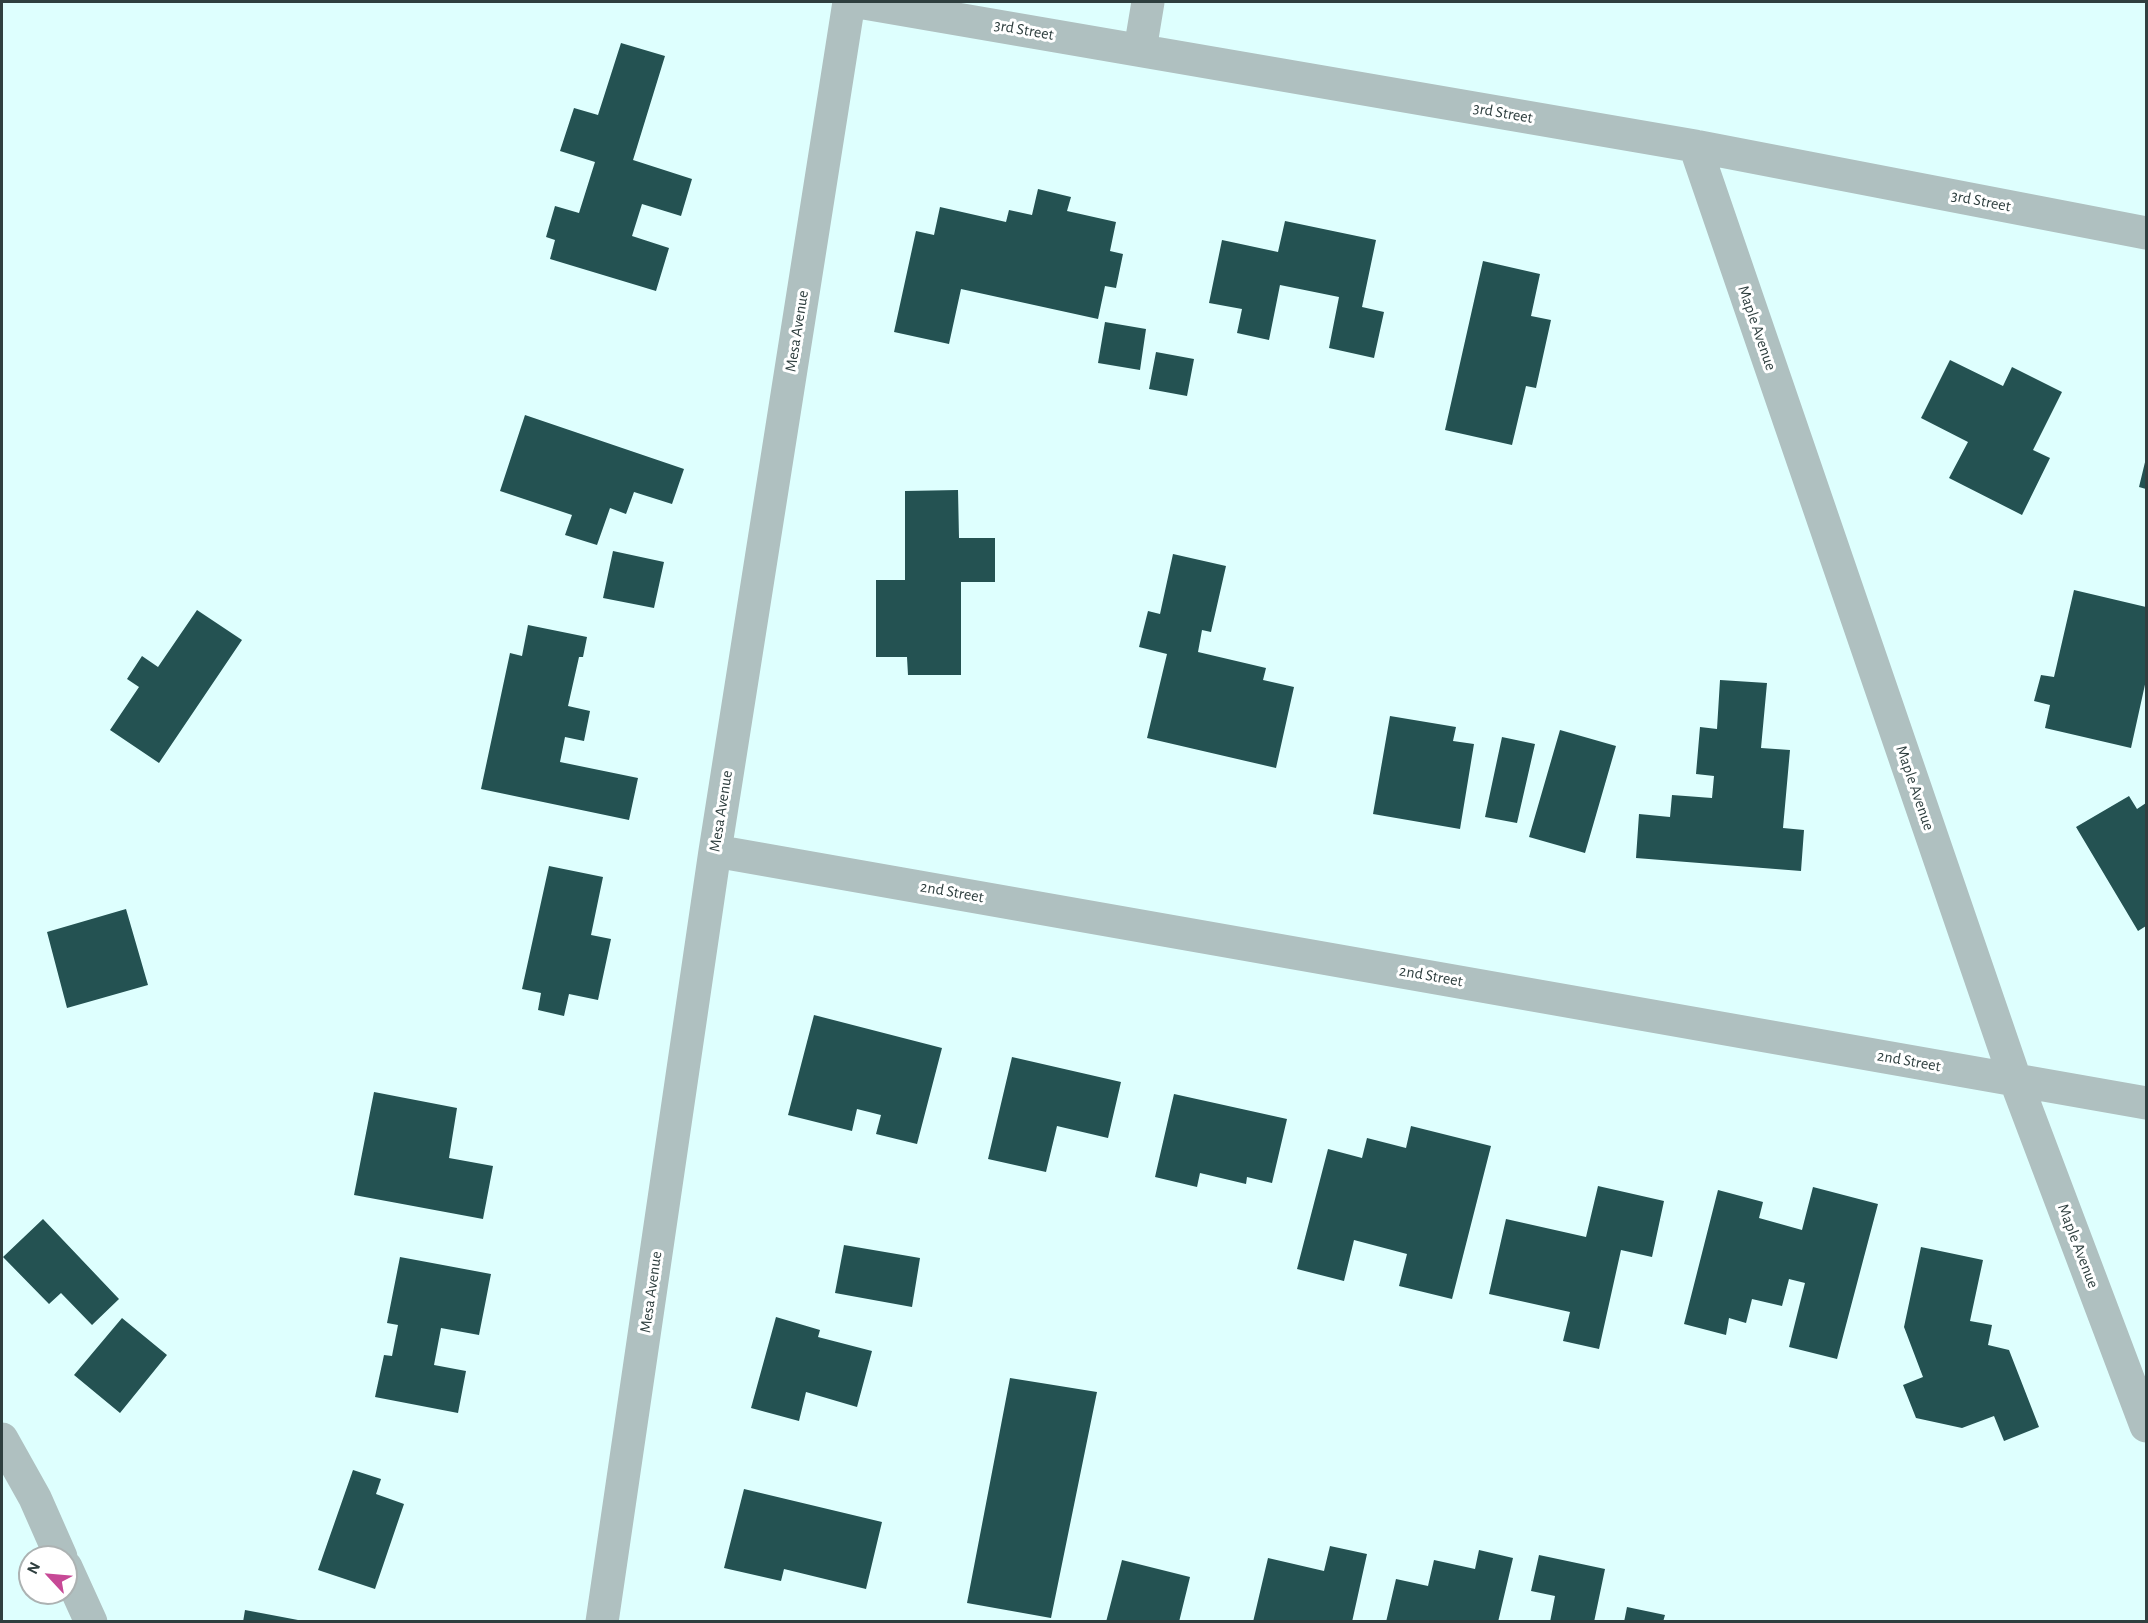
<!DOCTYPE html>
<style>
body{margin:0}
#map{position:relative;width:2148px;height:1623px;overflow:hidden;background:#defffe;font-family:"Alegreya Sans",sans-serif}
canvas{display:block}
.frame{position:absolute;inset:0;border:3px solid #2f3f3f;pointer-events:none}
.north{position:absolute;left:18px;top:1545px;width:60px;height:60px;box-sizing:border-box;background:#fff;border:2px solid #acb2b2;border-radius:50%;rotate:296deg;font-size:16px;font-weight:700;line-height:24px;text-align:center;color:#2f3f3f}
.north::after{content:'';display:block;margin:auto;width:21px;height:27px;background:#c74996;clip-path:polygon(50% 0,100% 100%,50% 72%,0 100%)}
</style>
<div id="map">
<canvas width="2148" height="1623"></canvas>
<div class="frame"></div>
<div class="north">N</div>
</div>
<script>
const c = document.querySelector('canvas').getContext('2d');
c.lineJoin = 'round';
function fillPath(path, color) { c.fillStyle = color; c.fill(path, 'evenodd'); }
function stroke(path, color, width, dash) { c.strokeStyle = color; c.lineWidth = width; c.lineCap = dash ? 'butt' : 'round'; c.setLineDash(dash || []); c.stroke(path); }
function write(font, color, halo, rows, align = 'center') {
  c.font = font + ' "Alegreya Sans",sans-serif'; c.lineWidth = 6; c.setLineDash([]); c.textBaseline = 'middle'; c.strokeStyle = halo; c.fillStyle = color; for (const [text, x, y, turn = 0] of rows) {
    c.save(); c.translate(x, y); c.rotate((+turn || 0) * Math.PI / 180); c.textAlign = isNaN(turn) ? turn : align; if (halo) c.strokeText(text, 0, 0); c.fillText(text, 0, 0); c.restore();
  }
}
fillPath(new Path2D(`
 M621,43l44,13 -32,104 59,19 -11,37 -39,-12 -10,32 37,12 -13,43 -106,-32 5,-19 -9,-3 9,-31 24,7 16,-51 -35,-11 14,-43 24,7z
 M1038,189l33,8 -4,14 49,11 -6,29 13,3 -7,34 -11,-2 -7,33 -137,-30 -12,55 -55,-12 22,-101 18,4 6,-28 66,15 3,-12 23,5z
 M1285,221l91,19 -14,67 22,5 -10,46 -45,-10 10,-51 -59,-12 -11,55 -32,-7 5,-24 -33,-6 13,-63 56,12z
 M1483,261l57,13 -9,42 20,4 -15,68 -10,-2 -14,59 -67,-15z
 M1105,322l41,7 -6,41 -42,-7z
 M1156,352l38,7 -7,37 -38,-7z
 M1950,360l53,26 9,-19 50,25 -29,58 17,8 -28,57 -73,-37 19,-36 -47,-24z
 M525,415l159,54 -12,35 -38,-12 -8,22 -16,-6 -13,37 -32,-10 7,-20 -72,-24z
 M2146,458v31l-7,-2z
 M958,490l1,48h36v44h-34v93h-53l-1,-18h-31v-77h29v-89z
 M613,551l51,11 -10,46 -51,-10z
 M1173,554l53,12 -15,66 -9,-2 -4,22 68,16 -3,12 31,7 -18,81 -129,-30 20,-84 -28,-7 9,-36 12,3z
 M2074,590l72,17v73l-15,68 -86,-20 5,-23 -16,-4 7,-26 13,2z
 M197,610l45,30 -83,123 -49,-33 29,-43 -12,-8 15,-23 16,11z
 M528,625l59,12 -4,20h-4l-11,49 22,5 -6,30 -19,-4 -5,25 78,16 -9,42 -148,-31 29,-136 12,3z
 M1720,680l47,3 -6,65 29,2 -7,78 21,2 -3,41 -165,-13 3,-44 31,3 2,-22 40,3 2,-22 -18,-2 4,-47 17,2z
 M1390,716l66,11 -3,14 21,3 -14,85 -87,-15z
 M1560,730l56,16 -31,107 -56,-16z
 M1502,737l33,7 -18,79 -32,-6z
 M2129,796l8,13 9,-6v123l-8,5 -62,-104z
 M549,866l54,11 -12,58 20,4 -13,61 -29,-6 -5,22 -26,-6 3,-17 -19,-4z
 M126,909l22,76 -81,23 -20,-76z
 M814,1015l128,33 -25,96 -41,-10 5,-19 -24,-6 -5,22 -64,-16z
 M1012,1057l109,25 -13,56 -51,-12 -11,46 -58,-13z
 M374,1092l83,16 -8,50 44,8 -10,53 -129,-24z
 M1174,1094l113,25 -15,64 -25,-6 -1,7 -46,-11 -3,14 -42,-10z
 M1411,1126l80,20 -39,153 -53,-13 8,-32 -53,-14 -10,41 -47,-12 31,-120 34,9 5,-20 39,10z
 M1598,1186l66,15 -12,56 -31,-7 -22,99 -36,-8 7,-29 -81,-18 17,-75 80,18z
 M1813,1187l65,17 -41,155 -48,-12 16,-64 -16,-4 -7,27 -30,-7 -6,24 -17,-5 -3,17 -42,-11 34,-134 45,12 -4,16 43,12z
 M43,1219l76,80 -27,26 -31,-32 -12,11 -46,-47z
 M844,1245l76,13 -8,49 -77,-14z
 M1921,1247l62,13 -13,61 22,4 -4,20 21,5 30,77 -35,14 -10,-25 -32,12 -46,-10 -13,-33 20,-8 -19,-50z
 M400,1257l91,17 -12,61 -38,-7 -7,37 32,6 -8,42 -83,-16 9,-42 8,1 6,-31 -11,-2z
 M776,1317l44,13 -2,7 54,14 -15,56 -51,-15 -7,29 -48,-13z
 M122,1318l45,37 -47,58 -46,-38z
 M1010,1378l87,14 -46,226 -84,-15z
 M353,1470l28,9 -5,15 28,10 -29,85 -57,-19z
 M744,1489l138,33 -16,67 -82,-20 -3,12 -57,-13z
 M1330,1546l37,8 -15,68h-99l15,-64 56,13z
 M1479,1550l34,8 -15,64h-112l10,-43 32,7 6,-26 41,9z
 M1539,1555l66,14 -11,53h-44l5,-26 -24,-5z
 M1122,1560l68,17 -11,45h-73z
 M1627,1607l38,8 -2,7h-39z
 M245,1610l53,10 -1,2h-54z`), '#245252');
stroke(new Path2D(`
 M858,2l837,144 451,87
 M1140,50l8,-48
 M1695,146l320,933 131,347
 M715,851l1431,252
 M2,1439l33,59 26,59
 M66,1567l25,55
 M602,1622l113,-771 134,-849`), '#afc0c0', 33);
write('16px', '#2f3f3f', '#fff', [
 ["3rd Street",1024,30,10],
 ["3rd Street",1503,113,10],
 ["3rd Street",1981,201,11],
 ["Maple Avenue",1757,328,71],
 ["Mesa Avenue",797,331,-81],
 ["Maple Avenue",1915,788,71],
 ["Mesa Avenue",721,811,-81],
 ["2nd Street",952,892,10],
 ["2nd Street",1431,976,10],
 ["2nd Street",1909,1061,10],
 ["Maple Avenue",2078,1246,69],
 ["Mesa Avenue",651,1292,-82]
]);
</script>
